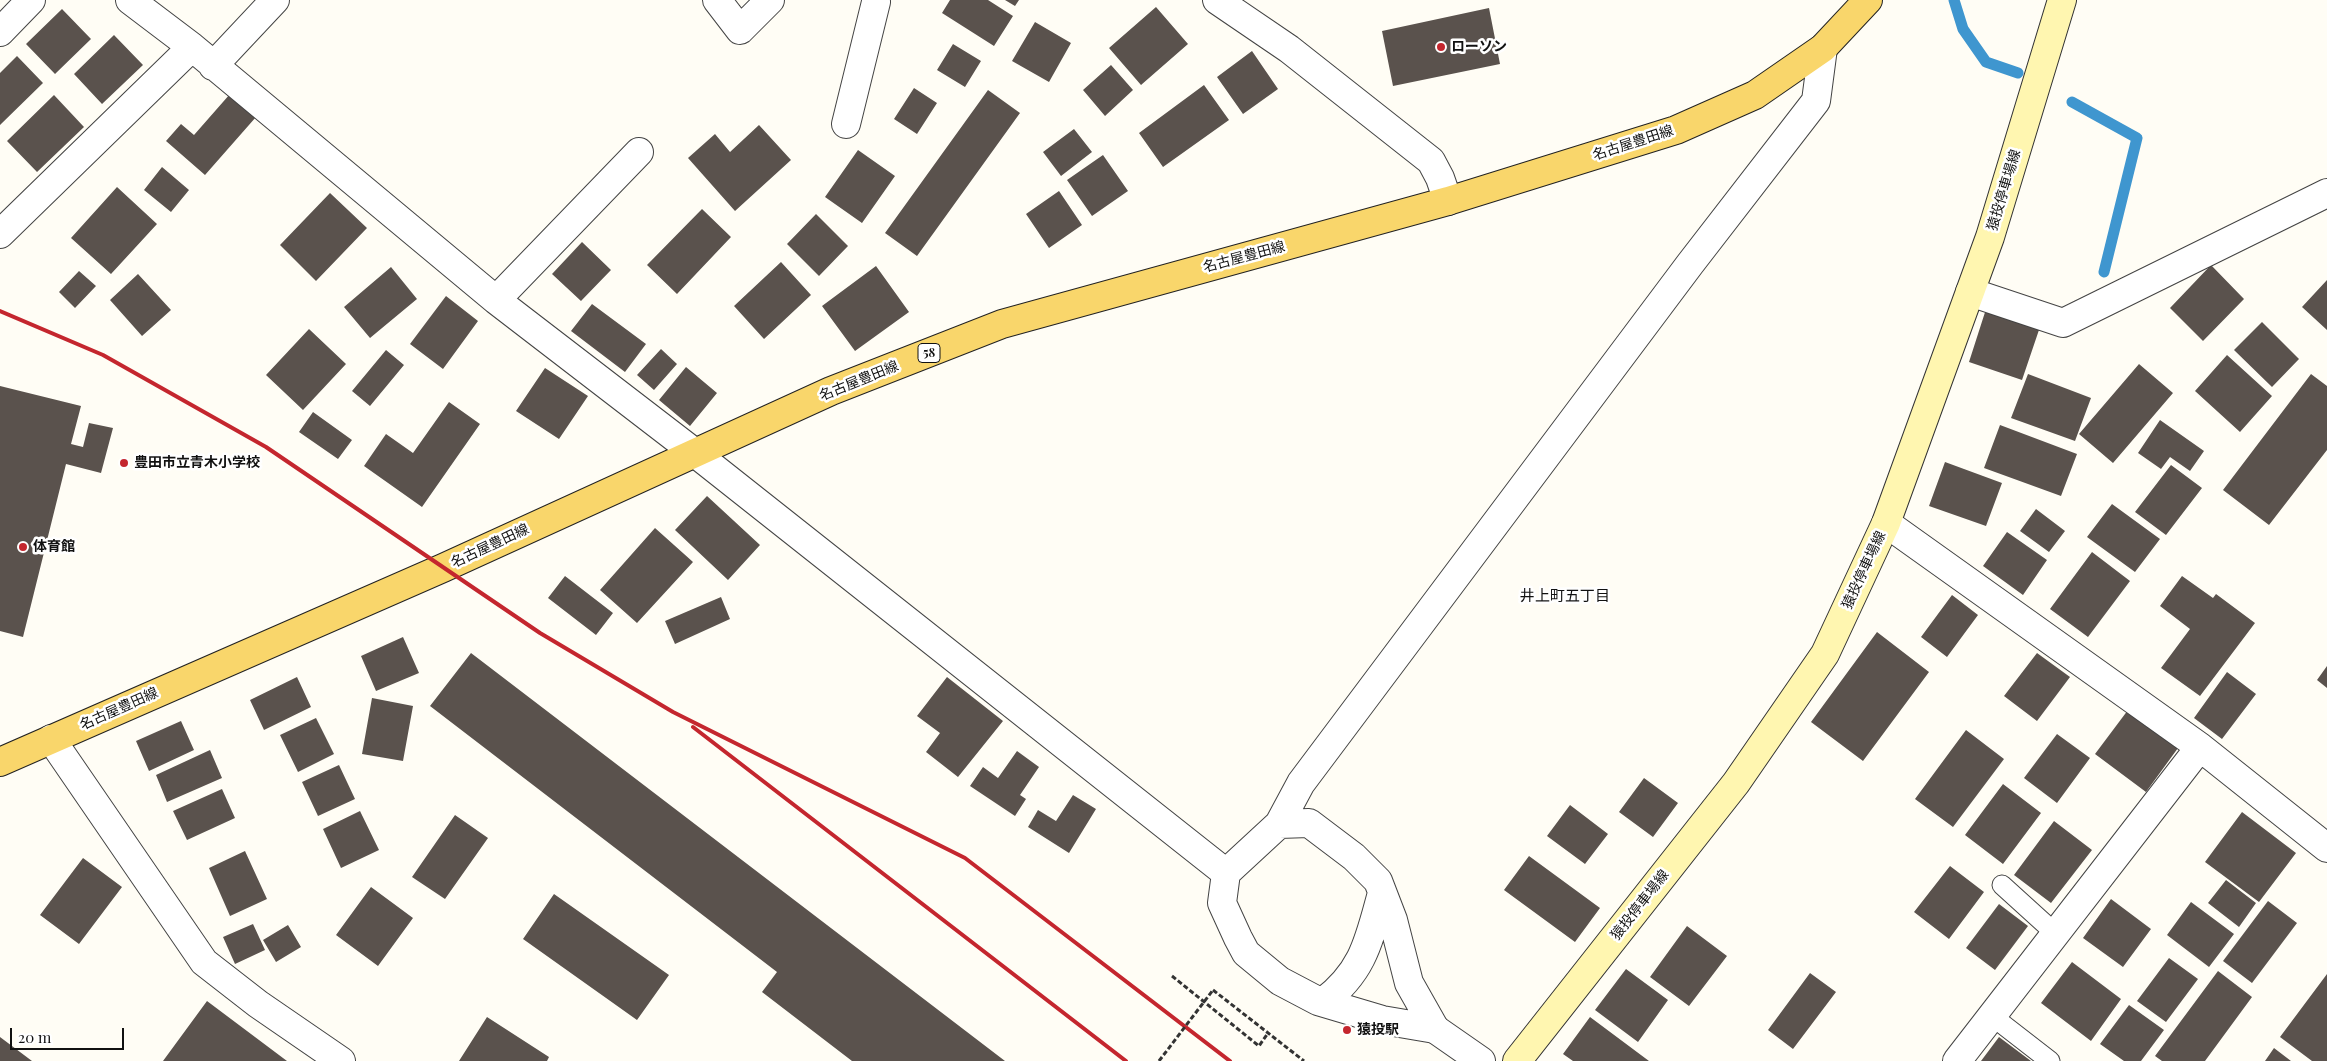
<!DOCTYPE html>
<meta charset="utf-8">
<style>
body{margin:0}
#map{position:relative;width:2327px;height:1061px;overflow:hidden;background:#fffdf5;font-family:"Playfair Display",serif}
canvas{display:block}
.scale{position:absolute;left:10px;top:1028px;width:114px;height:22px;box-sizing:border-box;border:2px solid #111;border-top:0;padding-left:6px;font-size:15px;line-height:18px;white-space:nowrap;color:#111;-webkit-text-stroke:4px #fff;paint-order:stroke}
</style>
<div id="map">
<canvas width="2327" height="1061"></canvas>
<div class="scale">20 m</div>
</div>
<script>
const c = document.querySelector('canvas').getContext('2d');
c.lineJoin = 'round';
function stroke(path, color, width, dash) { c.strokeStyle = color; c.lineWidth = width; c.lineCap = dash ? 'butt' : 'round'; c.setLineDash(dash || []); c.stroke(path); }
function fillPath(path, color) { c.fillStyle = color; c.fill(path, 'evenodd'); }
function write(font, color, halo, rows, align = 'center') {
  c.font = font + ' "Playfair Display","Noto Sans JP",serif'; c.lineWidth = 5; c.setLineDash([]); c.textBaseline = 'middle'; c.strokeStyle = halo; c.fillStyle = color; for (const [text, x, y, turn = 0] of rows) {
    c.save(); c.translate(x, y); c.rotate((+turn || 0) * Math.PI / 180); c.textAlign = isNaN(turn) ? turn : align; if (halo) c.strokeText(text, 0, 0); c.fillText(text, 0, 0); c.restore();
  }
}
stroke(new Path2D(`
 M1954,0l9,29 23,33 32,11
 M2072,102l65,36 -33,134`), '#3f96cf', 11);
fillPath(new Path2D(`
 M950,0h38l25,16 -19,30 -52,-33z
 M1005,0h14l-4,6z
 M1156,7l32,37 -47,41 -32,-37z
 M1489,8l11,56 -107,22 -11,-55z
 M62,9l29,30 -36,35 -29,-30z
 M1035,22l36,21 -22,39 -37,-21z
 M114,35l29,30 -41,39 -28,-30z
 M953,44l28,17 -16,26 -28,-17z
 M1252,51l26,38 -35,25 -26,-37z
 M17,56l26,27 -43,42v-52z
 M1111,65l22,25 -28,26 -22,-26z
 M1204,85l25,35 -66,47 -24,-34z
 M914,88l23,15 -20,31 -23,-15z
 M988,90l32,23 -103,143 -32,-23z
 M230,94l26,23 -51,58 -39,-34 15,-17 13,11z
 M54,95l30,32 -47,45 -30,-31z
 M759,125l32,35 -56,51 -47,-53 27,-24 15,18z
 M1074,129l18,23 -31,24 -18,-24z
 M858,150l37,26 -33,47 -37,-26z
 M1103,155l25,36 -36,25 -25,-36z
 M162,167l27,23 -18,22 -27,-22z
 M117,187l40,37 -46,50 -40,-36z
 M1059,191l23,34 -33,23 -23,-34z
 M330,193l37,35 -51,53 -36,-36z
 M702,209l29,28 -54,57 -30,-29z
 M816,214l32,32 -29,30 -32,-32z
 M582,242l29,28 -30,31 -29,-27z
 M781,262l30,33 -47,44 -30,-33z
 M2211,265l33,34 -41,42 -33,-33z
 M876,266l33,46 -54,39 -33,-45z
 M391,267l26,32 -47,39 -26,-31z
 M79,271l17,15 -21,22 -16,-16z
 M138,274l33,36 -29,26 -32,-36z
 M2327,280v50l-25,-23z
 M446,296l32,25 -35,48 -33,-25z
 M592,304l54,40 -21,28 -54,-41z
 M1987,306l54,18 -19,56 -53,-18z
 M2262,322l37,37 -27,28 -38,-37z
 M309,329l37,35 -43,46 -37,-35z
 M661,349l16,15 -23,26 -17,-15z
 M386,350l18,15 -34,41 -18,-15z
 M2227,355l45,41 -32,36 -45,-41z
 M2139,364l34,29 -60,70 -34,-29z
 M686,367l31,26 -27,33 -31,-26z
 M545,368l43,28 -29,43 -43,-28z
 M2028,374l63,24 -16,43 -64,-23z
 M2311,374l16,12v64l-58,75 -46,-35z
 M0,386l81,20 -10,38 12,3 6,-24 24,5 -12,45 -35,-9 -43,173 -23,-6z
 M449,402l31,22 -58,83 -58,-41 22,-32 27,19z
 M313,412l39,28 -14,19 -39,-27z
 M2160,420l44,31 -14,20 -20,-14 -9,12 -23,-16z
 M2000,425l77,29 -16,42 -77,-28z
 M1945,462l57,21 -16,43 -57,-20z
 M2171,465l31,23 -36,47 -31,-23z
 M707,496l53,49 -32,35 -53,-50z
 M2112,504l48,35 -25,33 -48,-35z
 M2036,509l29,22 -16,21 -29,-21z
 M655,528l38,34 -56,61 -37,-33z
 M2007,532l40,28 -24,35 -40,-29z
 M2092,552l38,29 -42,56 -38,-28z
 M565,576l48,37 -17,22 -48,-37z
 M2182,576l31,22 3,-4 39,29 -55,73 -39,-28 29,-39 -30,-23z
 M1952,595l26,20 -31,42 -26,-20z
 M721,597l9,22 -55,25 -10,-23z
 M1877,632l52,40 -66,89 -52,-39z
 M403,637l16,36 -43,18 -15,-35z
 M471,653l534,408h-153l-90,-69 15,-20 -347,-266z
 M2037,653l33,24 -33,44 -33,-25z
 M2327,666v22l-10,-8z
 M2227,672l29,22 -34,45 -28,-21z
 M297,677l14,30 -47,23 -14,-30z
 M947,677l56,44 -45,56 -32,-25 14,-19 -23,-17z
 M372,698l41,8 -10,55 -41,-7z
 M2128,710l50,38 -32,44 -51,-38z
 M316,718l18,36 -36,18 -18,-37z
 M181,721l13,29 -45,21 -13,-30z
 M1966,730l38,29 -51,68 -38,-28z
 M2057,734l33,24 -33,45 -33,-25z
 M210,750l12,28 -55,24 -11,-27z
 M1017,751l22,16 -19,28 6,4 -11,17 -45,-30 13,-19 15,11z
 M339,765l16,34 -37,17 -16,-34z
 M1644,778l34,25 -25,34 -34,-25z
 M2003,784l38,29 -38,51 -38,-29z
 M222,789l13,29 -48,22 -14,-29z
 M1073,795l23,14 -27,44 -41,-26 10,-17 18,11z
 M1570,805l38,29 -23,30 -38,-28z
 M360,811l19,39 -38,18 -18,-39z
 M2242,812l54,41 -37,49 -54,-40z
 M455,815l33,23 -43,61 -33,-22z
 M2054,821l38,29 -41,53 -37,-28z
 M245,851l22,48 -37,17 -21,-48z
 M1529,856l71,52 -25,34 -71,-52z
 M83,858l39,29 -43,57 -39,-29z
 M1950,866l34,26 -35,47 -35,-27z
 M2226,880l30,23 -17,24 -31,-24z
 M371,887l42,31 -35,48 -42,-31z
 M554,894l115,81 -32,45 -114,-81z
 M2111,899l40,30 -28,38 -40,-29z
 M2268,901l29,22 -45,60 -29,-22z
 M2191,902l43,32 -25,33 -42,-32z
 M1999,904l29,22 -33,44 -29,-22z
 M253,924l12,26 -30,14 -12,-27z
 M288,925l13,22 -25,15 -13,-22z
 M1687,926l40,30 -38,50 -39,-29z
 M2169,958l29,21 -32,43 -29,-21z
 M2072,962l49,37 -30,42 -50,-38z
 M1626,969l42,31 -30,42 -43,-32z
 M2218,971l34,26 -47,64h-43l-7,-5z
 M1810,973l26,19 -43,57 -25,-19z
 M2327,974v87h-15l-32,-24z
 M207,1001l80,60h-124z
 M2129,1005l35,25 -23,31h-17l-24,-17z
 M487,1017l62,40 -2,4h-88z
 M1590,1017l59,44h-76l-10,-7z
 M0,1037l32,24h-32z
 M1999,1037l32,24h-50z
 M2274,1048l17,13h-26z`), '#5a524d');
const service = new Path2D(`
 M2002,885l54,49
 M1992,1016l58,45`);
const minor = new Path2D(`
 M130,0l62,47 304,253 199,153 531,420
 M717,0l23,30 30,-30
 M1217,0l72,49 142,112 9,17 8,23
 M0,32l31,-32
 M213,66l62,-66
 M846,124l30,-122
 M0,234l192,-187
 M1970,292l93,31 264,-130
 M496,300l143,-148
 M1886,523l314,224 127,101
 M51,739l153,223 54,42 83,57
 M1279,824l30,-1 45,34 24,24 15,39 16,63 26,46
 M1323,1002c41,-31 46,-62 59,-109
 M1435,1029l-53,-9 -64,-19 -38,-20 -34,-28 -8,-15 -16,-35 4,-30 53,-49 22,-41 389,-519 126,-163 7,-53
 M1957,1061l243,-314`);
const tertiary = new Path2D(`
 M1435,1029l46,32`);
const secondary = new Path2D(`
 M1517,1061l219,-278 89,-129 61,-131 104,-286 72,-237`);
const primary = new Path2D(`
 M0,762l443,-194 388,-177 171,-67 446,-123 228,-71 79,-35 68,-47 45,-48`);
stroke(service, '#444', 21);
stroke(minor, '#444', 30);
stroke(tertiary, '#444', 30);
stroke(secondary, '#333', 30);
stroke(primary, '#222', 30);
stroke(new Path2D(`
 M1172,976l87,70 9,-13
 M1213,990l91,71`), '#333', 3, [5, 2.5]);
stroke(service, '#fff', 19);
stroke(minor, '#fff', 28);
stroke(tertiary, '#fff', 28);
stroke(secondary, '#fff6b0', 28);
stroke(primary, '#f9d66b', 28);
stroke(new Path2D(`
 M0,311l103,44 163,92 274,186 133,79 292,146 265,203
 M693,727l433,334`), '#c4262e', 4);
stroke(new Path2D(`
 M1159,1061l54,-71`), '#333', 3, [5, 2.5]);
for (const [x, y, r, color] of [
 [1441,47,5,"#c4262e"],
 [124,463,5,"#c4262e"],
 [23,547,5,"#c4262e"],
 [1347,1030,5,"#c4262e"]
]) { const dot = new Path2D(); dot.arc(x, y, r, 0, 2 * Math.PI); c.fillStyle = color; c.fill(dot); stroke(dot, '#fff', 2); }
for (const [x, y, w] of [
 [929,353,22]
]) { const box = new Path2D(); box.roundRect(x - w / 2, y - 9.5, w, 19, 4); c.fillStyle = '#fff'; c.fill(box); stroke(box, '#111', 1); }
write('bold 12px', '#111', null, [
 ["58",929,353]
]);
write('bold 14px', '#111', '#fff', [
 ["ローソン",1451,47],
 ["豊田市立青木小学校",134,463],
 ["体育館",33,547],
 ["猿投駅",1357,1030]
], 'left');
write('14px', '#111', '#fff', [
 ["名古屋豊田線",1633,143,-18],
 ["猿投停車場線",2004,190,-73],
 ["名古屋豊田線",1244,257,-15],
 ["名古屋豊田線",859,381,-22],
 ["名古屋豊田線",490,546,-25],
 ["猿投停車場線",1864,570,-65],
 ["名古屋豊田線",119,709,-24],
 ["猿投停車場線",1640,905,-52]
]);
write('15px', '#111', '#fff', [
 ["井上町五丁目",1565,596]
]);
</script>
